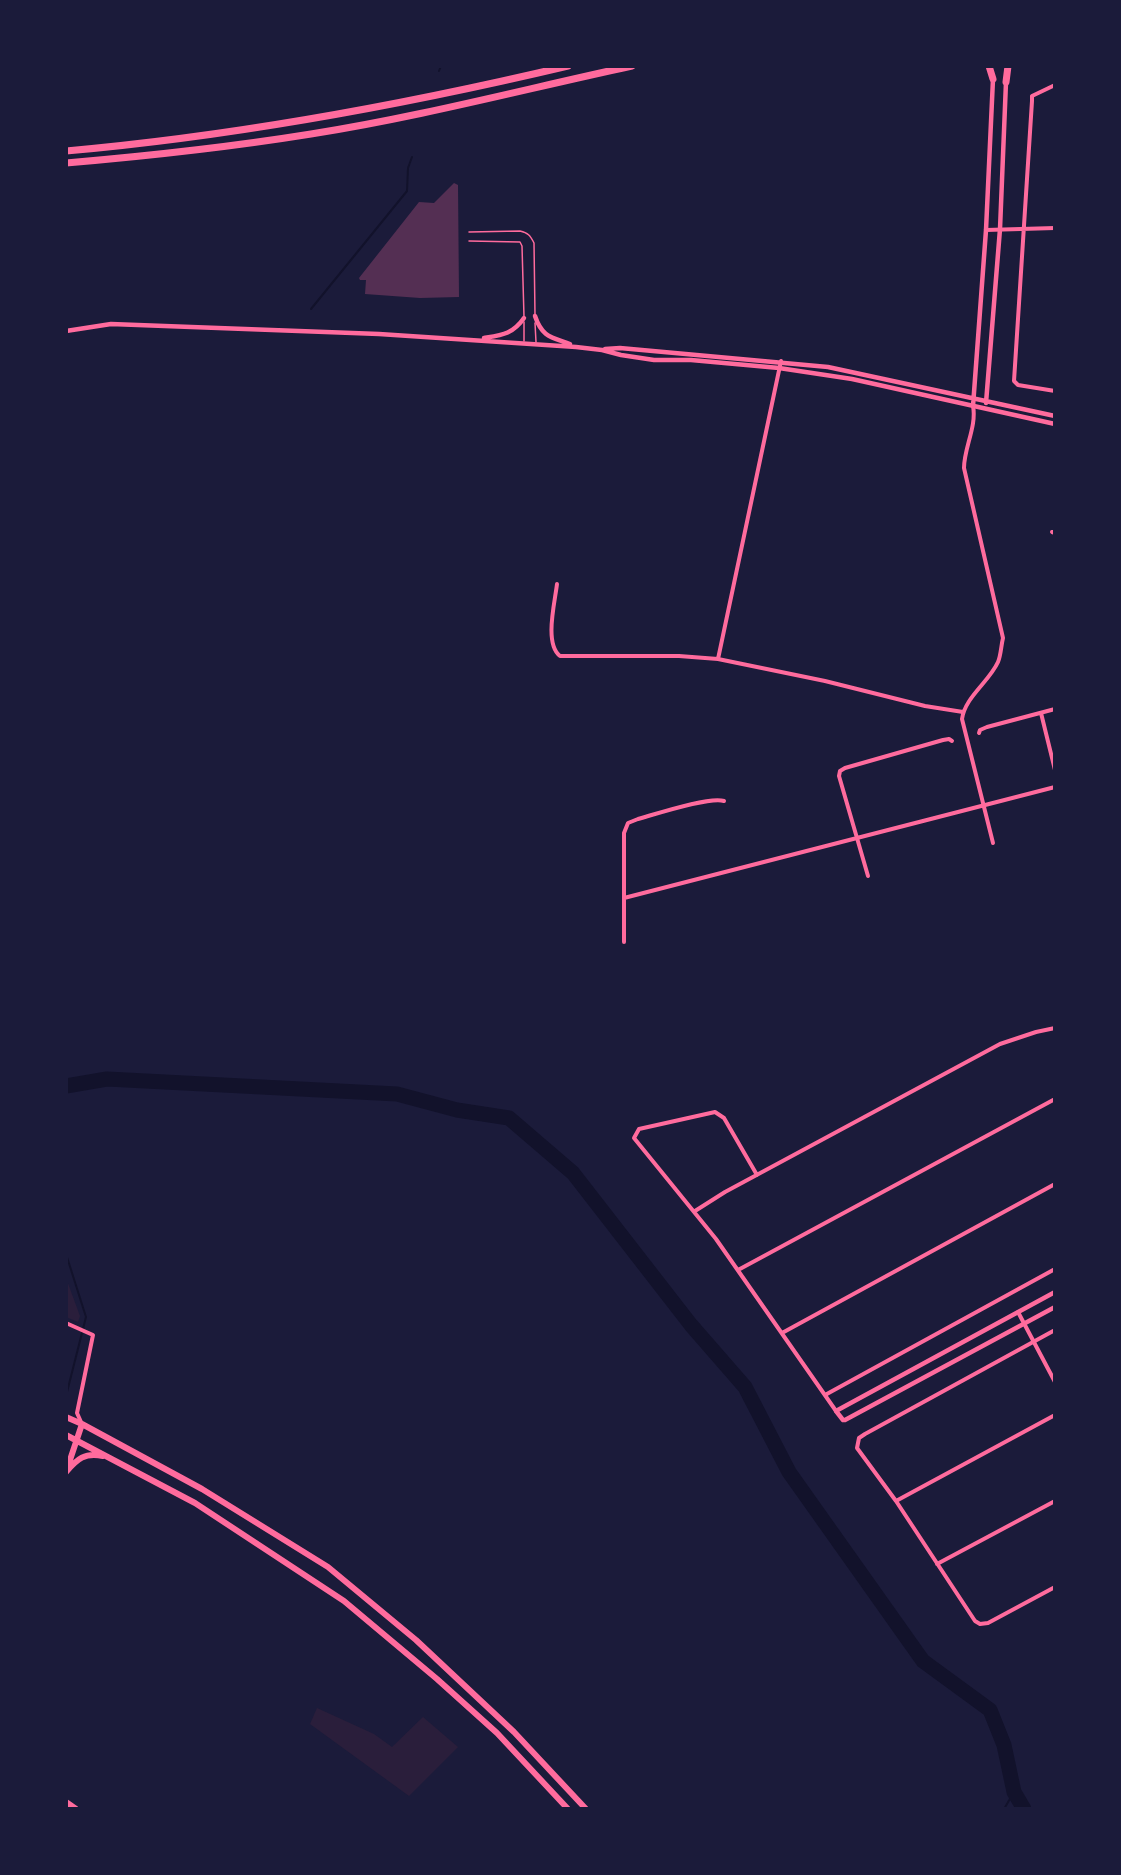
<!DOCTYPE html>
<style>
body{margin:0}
#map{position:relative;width:1121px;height:1875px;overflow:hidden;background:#1b1b3a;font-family:"PT Sans Narrow",sans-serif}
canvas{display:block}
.frame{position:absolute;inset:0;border:68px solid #1b1b3a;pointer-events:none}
</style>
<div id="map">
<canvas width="1121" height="1875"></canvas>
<div class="frame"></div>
</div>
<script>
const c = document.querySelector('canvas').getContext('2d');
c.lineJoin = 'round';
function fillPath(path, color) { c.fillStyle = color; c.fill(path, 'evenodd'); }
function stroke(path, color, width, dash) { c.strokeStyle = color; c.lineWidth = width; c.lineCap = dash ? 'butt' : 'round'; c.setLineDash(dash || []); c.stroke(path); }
fillPath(new Path2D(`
 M66,1278l14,38 -2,6 -12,-5z
 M317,1708l57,26 18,13 31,-30 35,30 -49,49 -99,-72z`), '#2a1e3b');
stroke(new Path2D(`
 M439,71l2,-5
 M311,309l96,-118 1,-23 4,-11
 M66,1254l20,63 -20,79
 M1004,1809l10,-17`), '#12122b', 2);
stroke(new Path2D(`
 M66,1086l41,-7 290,15 60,16 52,8 64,55 118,152 54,62 44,85 134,189 67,49 14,35 10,47 10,17`), '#12122b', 15);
fillPath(new Path2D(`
 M454,183l4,2 1,112 -39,1 -55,-4 1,-14h-6l-1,-2 60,-76 15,1z`), '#542f53');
stroke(new Path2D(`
 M469,232l51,-1c8,2 10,4 14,12l1,72
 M469,241l51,1 2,4 2,71
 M524,322v19
 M535,323l1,19`), '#ff6b9d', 1.5);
stroke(new Path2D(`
 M1055,85l-23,11v5l-18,280 4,4 37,6
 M986,230l69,-2
 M973,406c4,20 -9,42 -9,62l39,170c-2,8 -2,17 -5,24 -9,20 -33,35 -36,57l31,124
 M1052,532l3,1
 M557,584c-2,18 -13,60 3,72h119l39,3 107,22 100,25 38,6
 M718,659l63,-298
 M1041,713l14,57
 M979,733l1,-3 7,-3 68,-18
 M868,876l-29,-100 1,-5 5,-3 98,-28 6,-1 3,2
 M624,898l431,-111
 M624,942v-109l4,-10 10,-4c18,-5 72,-23 86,-18
 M757,1175l-33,-57 -9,-6 -76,17 -5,9 82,101 120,172
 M695,1211l30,-19 275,-148 36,-12 19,-4
 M738,1270l317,-171
 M1018,1312l37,70
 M66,1323l27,12 -16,78 4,9
 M1055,1330l-190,104 -6,4 -2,10 39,53 79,120 5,3 8,-1 67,-36
 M782,1333l273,-149
 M825,1395l230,-126
 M896,1501l159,-86
 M937,1564l118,-63`), '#ff6b9d', 4);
stroke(new Path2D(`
 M535,316c7,21 16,21 35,28
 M66,331l45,-7 268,10 197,13 26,3 19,5 33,5h37l88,8 73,11 203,45
 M484,338c18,-3 29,-4 40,-20
 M605,349l15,-1 208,19 227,49
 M986,403l14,-174 6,-147
 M973,406l13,-176 7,-151
 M1055,1292l-219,119 7,9h2l210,-113`), '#ff6b9d', 4.5);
stroke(new Path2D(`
 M66,1417l16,7 120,65 126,78 88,73 98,92 72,77
 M66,1435l129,68 149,98 93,78 60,54 71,76
 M67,1469l15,-45
 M66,1472c11,-13 19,-20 37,-16
 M66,1802l10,7`), '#ff6b9d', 6);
stroke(new Path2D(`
 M989,66l4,13
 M1006,82l2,-16
 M66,151c169,-15 337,-46 502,-85
 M66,163c82,-7 164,-16 245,-29 108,-17 214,-45 321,-68`), '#ff6b9d', 7);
</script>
